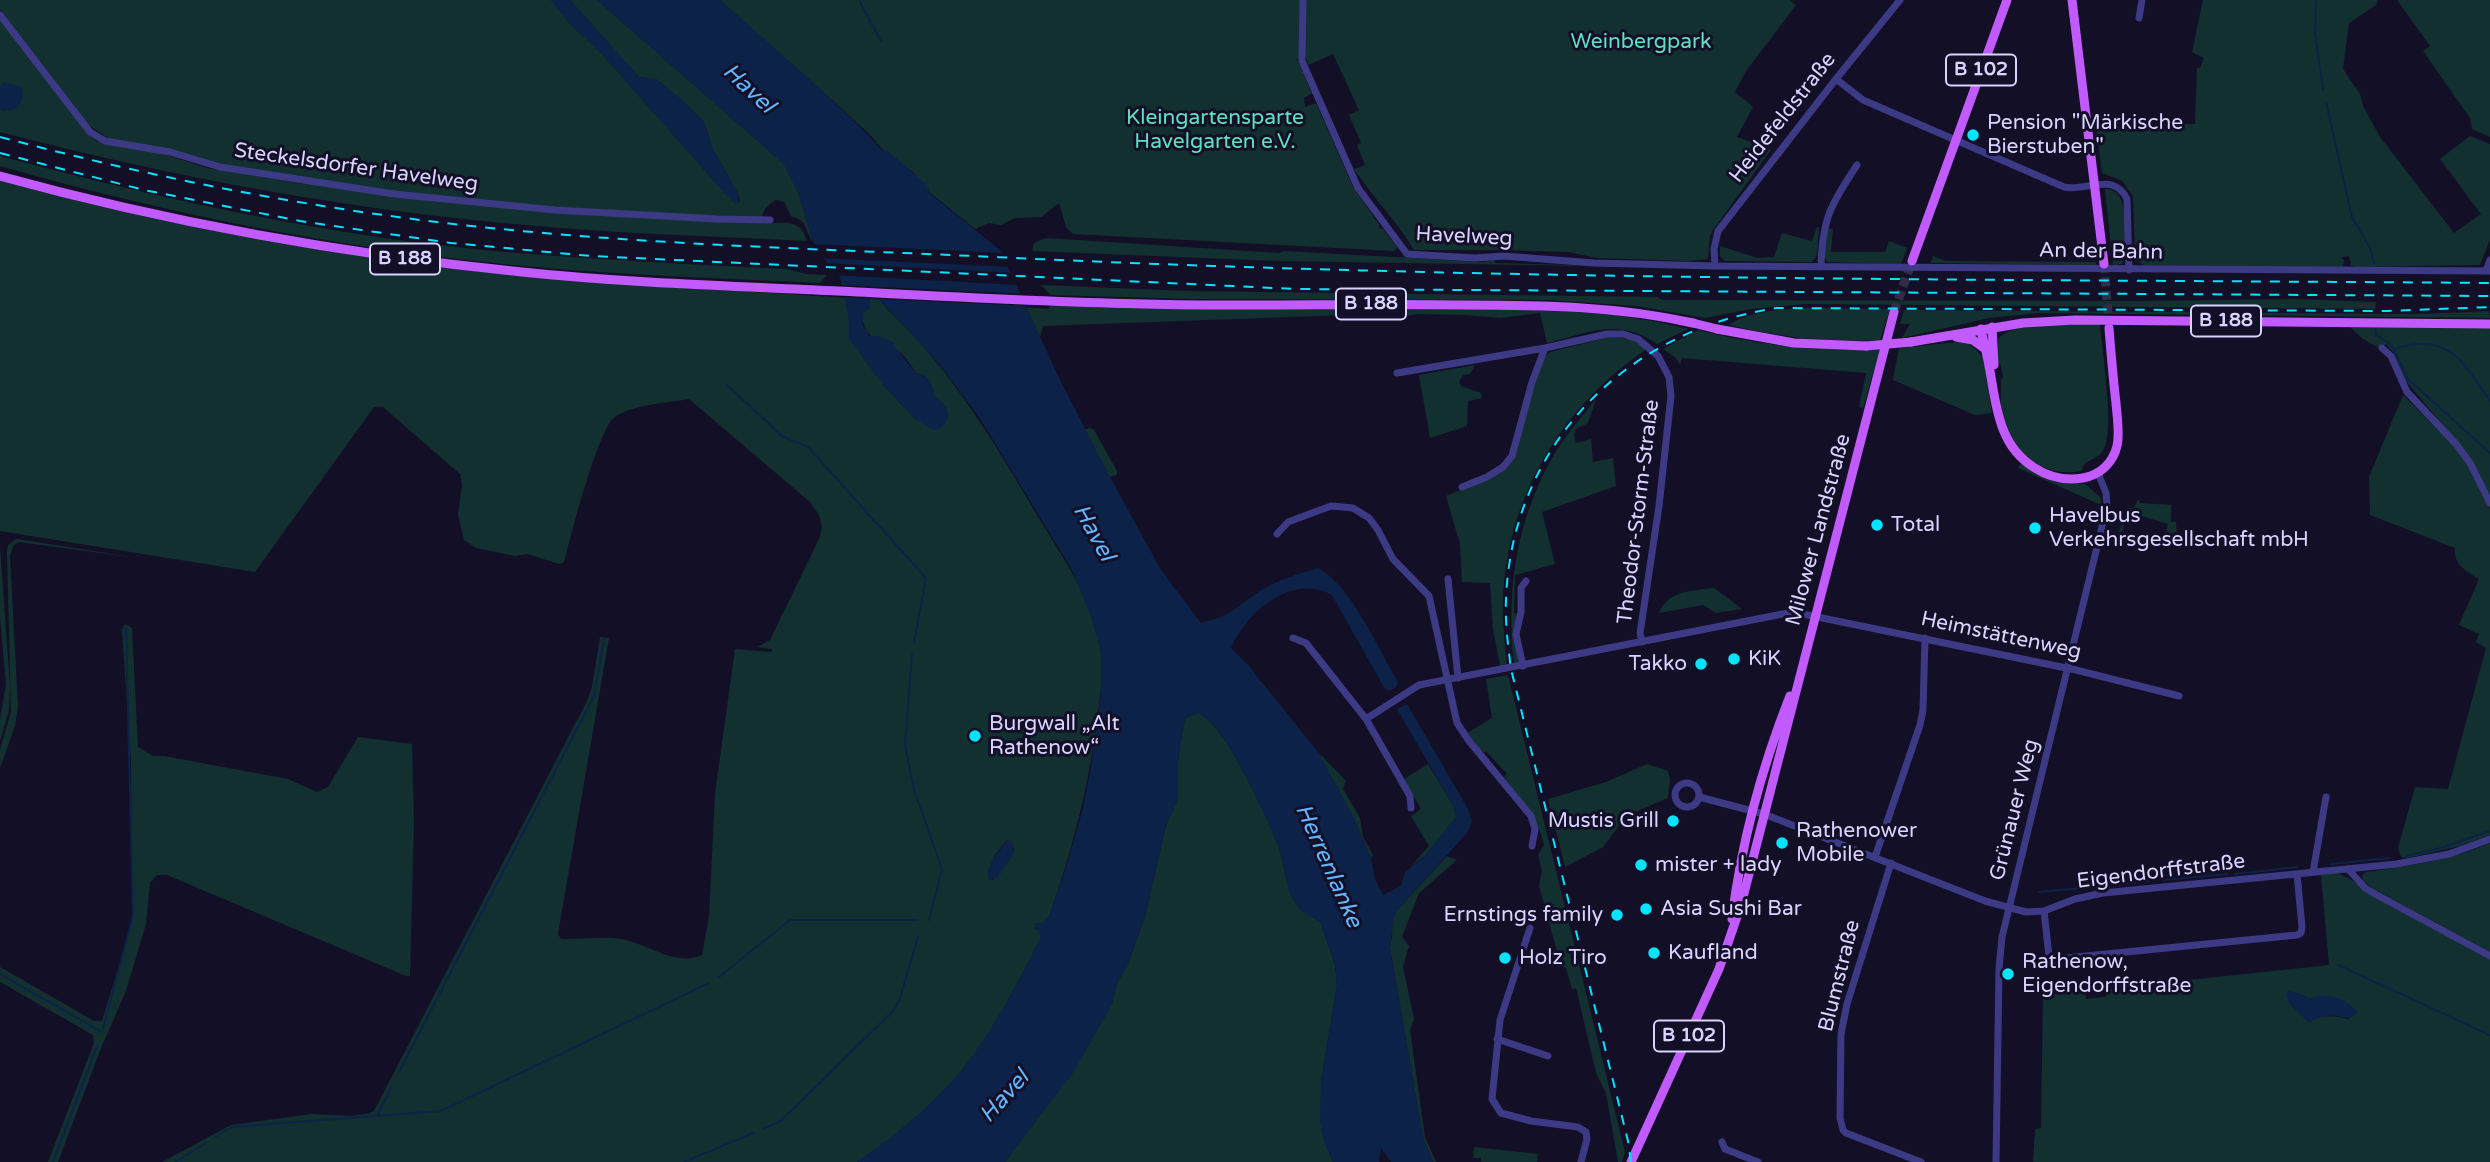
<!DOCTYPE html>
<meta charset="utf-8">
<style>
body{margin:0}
canvas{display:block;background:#130f26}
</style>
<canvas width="2490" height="1162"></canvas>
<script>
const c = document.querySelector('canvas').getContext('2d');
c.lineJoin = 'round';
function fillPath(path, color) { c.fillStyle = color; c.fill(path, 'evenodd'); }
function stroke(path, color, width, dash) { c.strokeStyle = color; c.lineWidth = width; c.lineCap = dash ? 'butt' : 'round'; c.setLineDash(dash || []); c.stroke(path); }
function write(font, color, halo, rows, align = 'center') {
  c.font = font + ' "Varela Round",sans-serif'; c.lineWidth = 6; c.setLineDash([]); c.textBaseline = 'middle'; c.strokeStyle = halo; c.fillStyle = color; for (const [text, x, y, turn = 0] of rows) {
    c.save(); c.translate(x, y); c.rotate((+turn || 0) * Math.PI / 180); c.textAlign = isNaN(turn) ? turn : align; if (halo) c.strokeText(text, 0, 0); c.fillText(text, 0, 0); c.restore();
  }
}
fillPath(new Path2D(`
 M0,0h551l20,25 29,27 131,148 7,3 2,-2 -2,-8 -25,-44 -9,-27 -21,-21 -27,-22 -17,-2 -69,-77h27l187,164 14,28 15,50c-9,-12 -4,-21 -22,-26l-7,-14 -8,-2c-9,4 -15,13 -15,23 21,2 38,-8 46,18 -93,-5 -187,-7 -281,-16 -177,-15 -354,-48 -526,-93v-23l5,2 1,-29 -6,5v-67l89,115 7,6 68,13 43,14 103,17 -201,-46 -20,-14 -89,-116z
 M720,0h1070l6,5 -50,66 -11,21 18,15 -16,30 34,13 -58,80 -3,6 -2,23 -18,2 -94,-3 -27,-6 -67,-2h-88c-17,-29 -41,-52 -60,-81l11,-4 -8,-20 4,-2 -12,-28 10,-5 -26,-56 -25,11 -2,-8 -9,2 15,34 -8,5 1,9 11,-4 37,84 25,36 2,6h3l14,18 -3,4 -321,-17 -7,-7 -7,-24 -18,14 -26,1 -14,7 -12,-2 -14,6 -47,-38 -15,-19 -29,-21 -14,-16 -31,-29z
 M2203,0h175l-2,5 -27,18 -6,46 17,25 3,12 17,31 74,96 27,-19 -41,-55 30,-23 20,8v96l-10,25 -125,2 -4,-2 -2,-9 -7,1 2,4 -1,6 -199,-2 -7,-4 -2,-6 -2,-59 -11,-15 -20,-8 -6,-48 99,-1 2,-56h3l4,-10 -12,-6z
 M2397,0h93v137l-18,-8 -2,-11 -47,-67 7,-5z
 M0,156c127,34 254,63 384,82 133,19 268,24 402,31l21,5 20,1 -7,8c-103,-5 -205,-8 -307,-18 -173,-17 -346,-51 -513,-99z
 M0,180c172,47 348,79 525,96 107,11 216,14 321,22l3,22v18l35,48 32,34 30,-13c-4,-4 -10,-8 -12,-14 -4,-11 -5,-18 -18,-20 -4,-6 -8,-13 -13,-18 -17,-17 -40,-10 -41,-42l8,-5v-9l6,-1c7,4 10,10 15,15 61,58 103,129 146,202 26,43 58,88 64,139 3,27 -3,53 -6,80 -9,64 -24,118 -45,180l-6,9 -8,1 -1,5 4,1 2,7c-23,45 -47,93 -79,133 -30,36 -67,66 -105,92h-695l69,-37 81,-11 38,2 21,-3 4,-4 212,-408 5,-14 8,-50 9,1 -51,296 3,5c20,0 42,-3 61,0 26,5 54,28 80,16l7,-38 6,-123 20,-145 37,3v-3l-15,-2 13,-7 49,-101c6,-17 1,-23 -9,-37l-121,-103c-23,4 -52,5 -73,17 -18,10 -45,121 -52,146l-5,2 -32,-10 -12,2 -39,-8 -12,-8 -6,-25 4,-30 -2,-11 -77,-67h-9l-119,165 -255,-41zM1007,840l4,1 3,9 -21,30 -5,-2 6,-22z
 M2105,189c6,0 10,1 14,7 8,10 8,57 3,68l-9,1z
 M1817,227h2l-2,28 -5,7 -87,-1 -5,-5v-10l38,12 16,-1 8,-24 30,8z
 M1827,229h6l-2,23h54l4,-11 18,7 -6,16 -74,-2 -3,-7z
 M1046,238l233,15 6,-2 198,11 11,-2 2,3 151,4 -369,-6 -246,-10 2,-8z
 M1933,256l13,5 150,1v3l-165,-2z
 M1041,285l147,6 469,6 5,3h9l466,1 160,-2 79,3 -1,7 -570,-5 -54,5 -46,9 -68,-12 -89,-6 -358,-1 -139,-4z
 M1050,306c126,4 253,2 379,3 87,1 176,-2 259,20l-31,15c-39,-27 -68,-11 -110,-1l-7,-30 -39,5 -37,-3 -45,-1 -37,5 -10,-5 -329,12 -3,11 -14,-30 22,2z
 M1806,308l84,1 -10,31c-53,3 -101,-3 -151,-15 23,-15 51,-15 77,-17z
 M1904,310l518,4 67,-3 1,7 -452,-5 -49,5 -87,20 8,-14h-10z
 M2100,324c2,27 14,101 5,122 -4,11 -11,12 -20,17l-4,8c-38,8 -71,-21 -79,-58 -2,-11 -1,-22 -1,-33l2,-3 -2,-12 -4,-3 1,-23c14,-18 79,-15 102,-15z
 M2349,326l141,2v170l-32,-55 -52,-62 -12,-28 -8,-9 -7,4 -16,-9z
 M1698,330c59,15 120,22 182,19l-17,59 -4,-1 7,-34 -184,-15 -2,7 -4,-7 -13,-9z
 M1610,337l20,2 17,10c-84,56 -141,149 -144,252 -1,21 2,43 4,64l-7,1 -7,-37 -3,-46 -28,-1 -2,-38 -14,-48 44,-18 15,-9 39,-112 6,-5z
 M1958,342l12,2 13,13 9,56 -17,2 -82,-35 6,-32z
 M1475,365l-5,9 -7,1 -4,7 2,4 20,7 1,5 -14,3 -1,25 -37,12 -11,-63z
 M2403,395l50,50 18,23 19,41v326l-30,11 -53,12 -6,-1 -3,-9 17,-61 33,2 38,-141 -10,-6 3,-8 -20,-9 20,-46c-12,-8 -26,-14 -24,-31l-85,-33 -1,-38z
 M1596,399l-8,24 -12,6 -2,6 2,8 15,-4 2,23 20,-4 3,28 -74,26 13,52 -40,11 -1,38 3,1 -3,21 4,24 -1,4h-3c-8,-70 2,-141 37,-203 12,-22 29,-41 45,-61z
 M1090,428l4,2 23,41v4l-7,2 -26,-47z
 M2022,463c21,11 38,23 63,21l16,14v7l-83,-37z
 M2138,499l2,4 31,2v17h5l1,16 -11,-5 2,-9 -40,-12 -7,23 -3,-1 10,-26h6z
 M16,539l122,19 -119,-16 -5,3 -4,10 8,152 -3,19 -15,42v-18l11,-38 -4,-159 1,-8z
 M0,547l10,138 -1,25 -9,31v-22l6,-35 -6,-66z
 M1714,588l28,21 -26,4 -13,-8 -44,8c9,-23 34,-22 55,-25z
 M125,624l7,4 6,119 15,9h11l124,23 29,13 11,-5 30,-50 54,7 2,78 -4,154h-4l-239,-101h-10l-7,8 -4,41 -20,67 -25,57 -43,114h-10l46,-119 -1,-8 -93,-53v-15l94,54h8l27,-89 3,-16 -1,-155 -9,-131z
 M1508,675l117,477 -3,10h-4l-12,-69 -10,-20 -20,-85 -4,1 -6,-21 -5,-2 -22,-80 3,-16 -4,-15 6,-10c-6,-27 -23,-46 -40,-68l3,-3 -21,-23 -3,2 -16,-20 25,-15 -6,-39z
 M1198,713c25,8 70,105 80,132 6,16 8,45 17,57 7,10 15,14 25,19l15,44 2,20 -16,96 3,60 9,21h-328l67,-89 40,-69 5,-20 11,-20 17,-47 21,-92 12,-26v-37l5,-36 4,-9z
 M1318,752l28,29 -3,8 17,29 3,19 10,18 -2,3 -18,-41z
 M1428,764l26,43 2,10 -31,39 -14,10 18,-20 -18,-30 10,-7 -17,-30z
 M1647,764l21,7 2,9 -2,18 -33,14 -10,6 -22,29 -38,20 -17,-68 58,-17z
 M2490,843v109l-116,-63 -11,-8 -1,-5 3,-4c43,-5 85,-12 125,-29z
 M1447,856l10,4 -38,33 -17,44 7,9 -6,21 11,52 -4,11 15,107 11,25h-3l-10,-24 -33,-190 2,-13 -3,-19 10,-8z
 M2338,873l12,6 40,27 100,53v203h-457l2,-33 6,-1 2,-134 42,-3 1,8 20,-2 -1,-8 224,-24 -8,-90zM2298,993l10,5c23,-1 32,-4 49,14l-9,7c-13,-4 -28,-4 -39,3l-19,-18z
 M1474,1147l64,7 -1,8h-56v-4h-8z`), '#12302f');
fillPath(new Path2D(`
 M551,0h19l69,77 17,2 27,22 21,21 9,27 25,44 1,10 -4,1 -4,-4 -131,-148 -29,-27z
 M597,0h123c55,49 113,97 163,151l4,-1 42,37 -1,5 72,58 59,128 51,99 51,93 40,53c30,-7 35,-16 59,-32 18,-11 38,-17 58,-23 34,18 60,81 80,114l-2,5 -7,4 -4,-2 -53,-94c-40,-22 -86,17 -101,53l16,16 71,88 35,65 18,41 4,21 8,16 18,-9 4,-14 20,-16 31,-39 -2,-10 -57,-98 10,-5 61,105 4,12 -5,12 -69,76 -4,8 -4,31 33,190 10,24h-42l-10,-14 -2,14h-46l-9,-21 -4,-19 1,-41 16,-96 -2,-20 -15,-44c-11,-5 -18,-7 -25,-18 -10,-16 -10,-40 -17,-58 -10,-26 -55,-125 -80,-132l-11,4 -4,9 -5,36v37l-12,26 -21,92 -17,47 -11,20 -5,20 -39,69 -68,89h-148c38,-26 75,-56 105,-92 32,-40 56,-88 79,-133l-7,-13 10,-1 6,-9 18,-53 15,-53 8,-41 10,-74v-41l-11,-38 -19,-46 -92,-151 -40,-53 -59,-64 -10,-1v9l-8,6 2,4 -2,5 7,13h8l15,5c6,12 16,21 24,32 15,2 13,12 20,23 4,7 12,10 12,19 0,6 -5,10 -8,14l-5,1 -19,-10 -32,-34 -35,-47v-19l-9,-43 -18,-20 -9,-15 -15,-50 -14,-28z
 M6,82l16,5c3,16 -5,28 -22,22v-22z
 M1007,840l4,1 3,12 -16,24 -8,3 -2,-2c-1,-17 11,-25 19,-38z
 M2288,991l10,2 10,5c4,0 8,-2 12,-2 15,-2 28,6 37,16 -7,10 -9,5 -20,4 -9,-1 -21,1 -28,6l-19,-18 -4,-9z`), '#0c2248');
fillPath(new Path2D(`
 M810,244l195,9 7,14 -194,-9z
 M822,263l193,10 5,12 -188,-10z
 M839,285l185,9 5,12 -187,-9z`), '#130f26');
stroke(new Path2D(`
 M859,0l22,41
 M2316,0l-1,33 8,56
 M2326,102l26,115 19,33 3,13
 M2376,330v5l15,9 3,6c10,-5 16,-5 27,-6 36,-2 50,31 69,57
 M2394,350l14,29 82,74
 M727,385l55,51 26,11 118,131 -12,64
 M912,655l-7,90 9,45 28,79 -13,51
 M2406,856l35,-8 49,-17
 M2331,864l58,-6
 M2235,874l63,-7
 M2162,880l65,-6
 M2112,885l39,-4
 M2039,892l53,-5
 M2338,965l152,70
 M0,974l102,58 31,-116 -7,-287
 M719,977l71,-57h127
 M399,1072l195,-376 10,-57
 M391,1088l-14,28 64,-5 268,-128
 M763,1129l17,-8 13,-12 101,-99 6,-12 18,-61
 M215,1137l17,-10 143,-11
 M53,1162l44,-116
 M175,1162l31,-19
 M684,1162l69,-29`), '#0c2248', 2);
stroke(new Path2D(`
 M2104,264l5,61
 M1894,312l18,-51`), '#312d47', 9, [9, 4.5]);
stroke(new Path2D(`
 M1303,0l-1,61 56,127 49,66 68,4 29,-2 90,7 121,3 775,5
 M0,15l90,117 15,9 65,11 50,15 174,27 161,16 162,9 53,1
 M2139,18l3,-18
 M1836,79l27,21 201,87c23,5 49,-16 63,12l2,71
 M1715,266l-1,-17 4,-18 118,-152 64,-79
 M1821,267c1,-48 10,-63 36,-102
 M2486,271l4,-11
 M2382,348l9,8 16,36 49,52 14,19 20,40
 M1397,373l148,-25 62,-14h16l15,5 20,17 11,21 2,19 -12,110 -19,127 2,9
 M1462,487l25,-10 16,-10 9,-11 20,-74 13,-34
 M1277,534l11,-12 43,-16 22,2 16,10 9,12 15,29 36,37 28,127 12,18 62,75 4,13 -3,17
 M1448,579l10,99
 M1293,638l13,5 60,76 44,77 1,12
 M1523,666l-7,-32 5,-22v-24l5,-7
 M1366,719l53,-34 374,-73 283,58 103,26
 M1675 795a12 12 0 1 1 24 0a12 12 0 1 1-24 0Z
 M1699,797l65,17 221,87 41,11 18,-1 31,-12 28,-6 294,-29 52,-10 41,-15
 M1875,857l45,-132 3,-15 2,-72
 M1891,863l-44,141 -6,30 -1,84 3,12 3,3 75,29
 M2348,869l17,19 12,7 113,61
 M2313,872l13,-75
 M2044,911l5,45 7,3 241,-24 4,-2 1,-6 -5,-53
 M1530,928l-30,92 -8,79 9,14 30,8 47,6 8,5 1,7 -6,23
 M1497,1039l51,17
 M1722,1142l3,7 33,13
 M1996,1162l3,-193 3,-32 105,-431 -1,-13 -8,-20`), '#3d3a85', 7);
stroke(new Path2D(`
 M2072,0l32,264
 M0,176c171,47 345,78 522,96 105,11 210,14 316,19 103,5 205,11 308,13 106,3 211,-1 317,1 78,0 154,1 230,18
 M1912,261l95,-261
 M1992,327l2,38
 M1717,329l77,14 72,3
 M1981,329c2,12 6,24 8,37 4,20 6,43 14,63 12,32 45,55 80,49 17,-3 30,-15 34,-32 3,-13 0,-29 -1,-43 -3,-25 -5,-50 -7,-75
 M1956,337l17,3 11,8
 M1911,342l112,-19 52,-3 415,4
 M1732,919c9,-75 30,-152 58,-223
 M1631,1162l88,-193 22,-64 153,-593`), '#c25bff', 9);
stroke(new Path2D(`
 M0,137c158,42 319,73 481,90 171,18 343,22 514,30 498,24 997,22 1495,26
 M0,153l144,37 156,31 151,22 140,13 705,33 1194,7
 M1631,1162l-3,-21 -117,-472c-3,-23 -6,-46 -5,-70 6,-155 121,-269 271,-291l611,3 102,-4`), '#00e5ff', 2, [10, 9]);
stroke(new Path2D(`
 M1693,323l24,6
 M1866,346l45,-4`), '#c25bff', 9);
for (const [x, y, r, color] of [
 [1973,135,7,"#00e5ff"],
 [1877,525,7,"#00e5ff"],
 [2035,528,7,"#00e5ff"],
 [1734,659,7,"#00e5ff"],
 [1701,664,7,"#00e5ff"],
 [975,736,7,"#00e5ff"],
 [1673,821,7,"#00e5ff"],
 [1782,843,7,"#00e5ff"],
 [1641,865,7,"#00e5ff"],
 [1646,909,7,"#00e5ff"],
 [1617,915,7,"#00e5ff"],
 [1654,953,7,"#00e5ff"],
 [1505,958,7,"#00e5ff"],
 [2008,974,7,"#00e5ff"]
]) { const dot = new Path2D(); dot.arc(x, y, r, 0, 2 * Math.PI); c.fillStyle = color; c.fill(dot); stroke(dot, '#130f26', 2.5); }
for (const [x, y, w] of [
 [1981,70,70],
 [405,259,70],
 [1371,304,70],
 [2226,321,70],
 [1689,1036,70]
]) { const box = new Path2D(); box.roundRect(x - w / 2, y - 15.5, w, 31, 5); c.fillStyle = '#130f26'; c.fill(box); stroke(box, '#d9d4ff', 2); }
write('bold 19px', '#d9d4ff', null, [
 ["B 102",1981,70],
 ["B 188",405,259],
 ["B 188",1371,304],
 ["B 188",2226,321],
 ["B 102",1689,1036]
]);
write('21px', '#5fe0c0', '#130f26', [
 ["Weinbergpark",1641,42],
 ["Kleingartensparte",1215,118],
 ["Havelgarten e.V.",1215,142]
]);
write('21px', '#d9d4ff', '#130f26', [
 ["Heidefeldstraße",1783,118,-52],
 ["Steckelsdorfer Havelweg",356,168,8],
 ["Havelweg",1464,237,3],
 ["An der Bahn",2101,252,1],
 ["Theodor-Storm-Straße",1639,512,-83],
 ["Milower Landstraße",1819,530,-75],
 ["Heimstättenweg",2001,636,12],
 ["Grünauer Weg",2015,810,-76],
 ["Eigendorffstraße",2161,872,-7],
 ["Blumstraße",1840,976,-76]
]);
write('21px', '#d9d4ff', '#130f26', [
 ["Pension \"Märkische",1987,123],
 ["Bierstuben\"",1987,147],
 ["Havelbus",2049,516],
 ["Verkehrsgesellschaft mbH",2049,540],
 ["Total",1891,525],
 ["KiK",1748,659],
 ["Takko",1687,664,"right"],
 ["Burgwall „Alt",989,724],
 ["Rathenow“",989,748],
 ["Mustis Grill",1659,821,"right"],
 ["Rathenower",1796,831],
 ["Mobile",1796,855],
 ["mister + lady",1655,865],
 ["Asia Sushi Bar",1660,909],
 ["Ernstings family",1603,915,"right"],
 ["Kaufland",1668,953],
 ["Holz Tiro",1519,958],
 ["Rathenow,",2022,962],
 ["Eigendorffstraße",2022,986]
], 'left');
write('italic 23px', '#62b6ff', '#130f26', [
 ["Havel",748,89,43],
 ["Havel",1093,533,61],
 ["Herrenlanke",1328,866,66],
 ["Havel",1005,1097,-48]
]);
</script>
